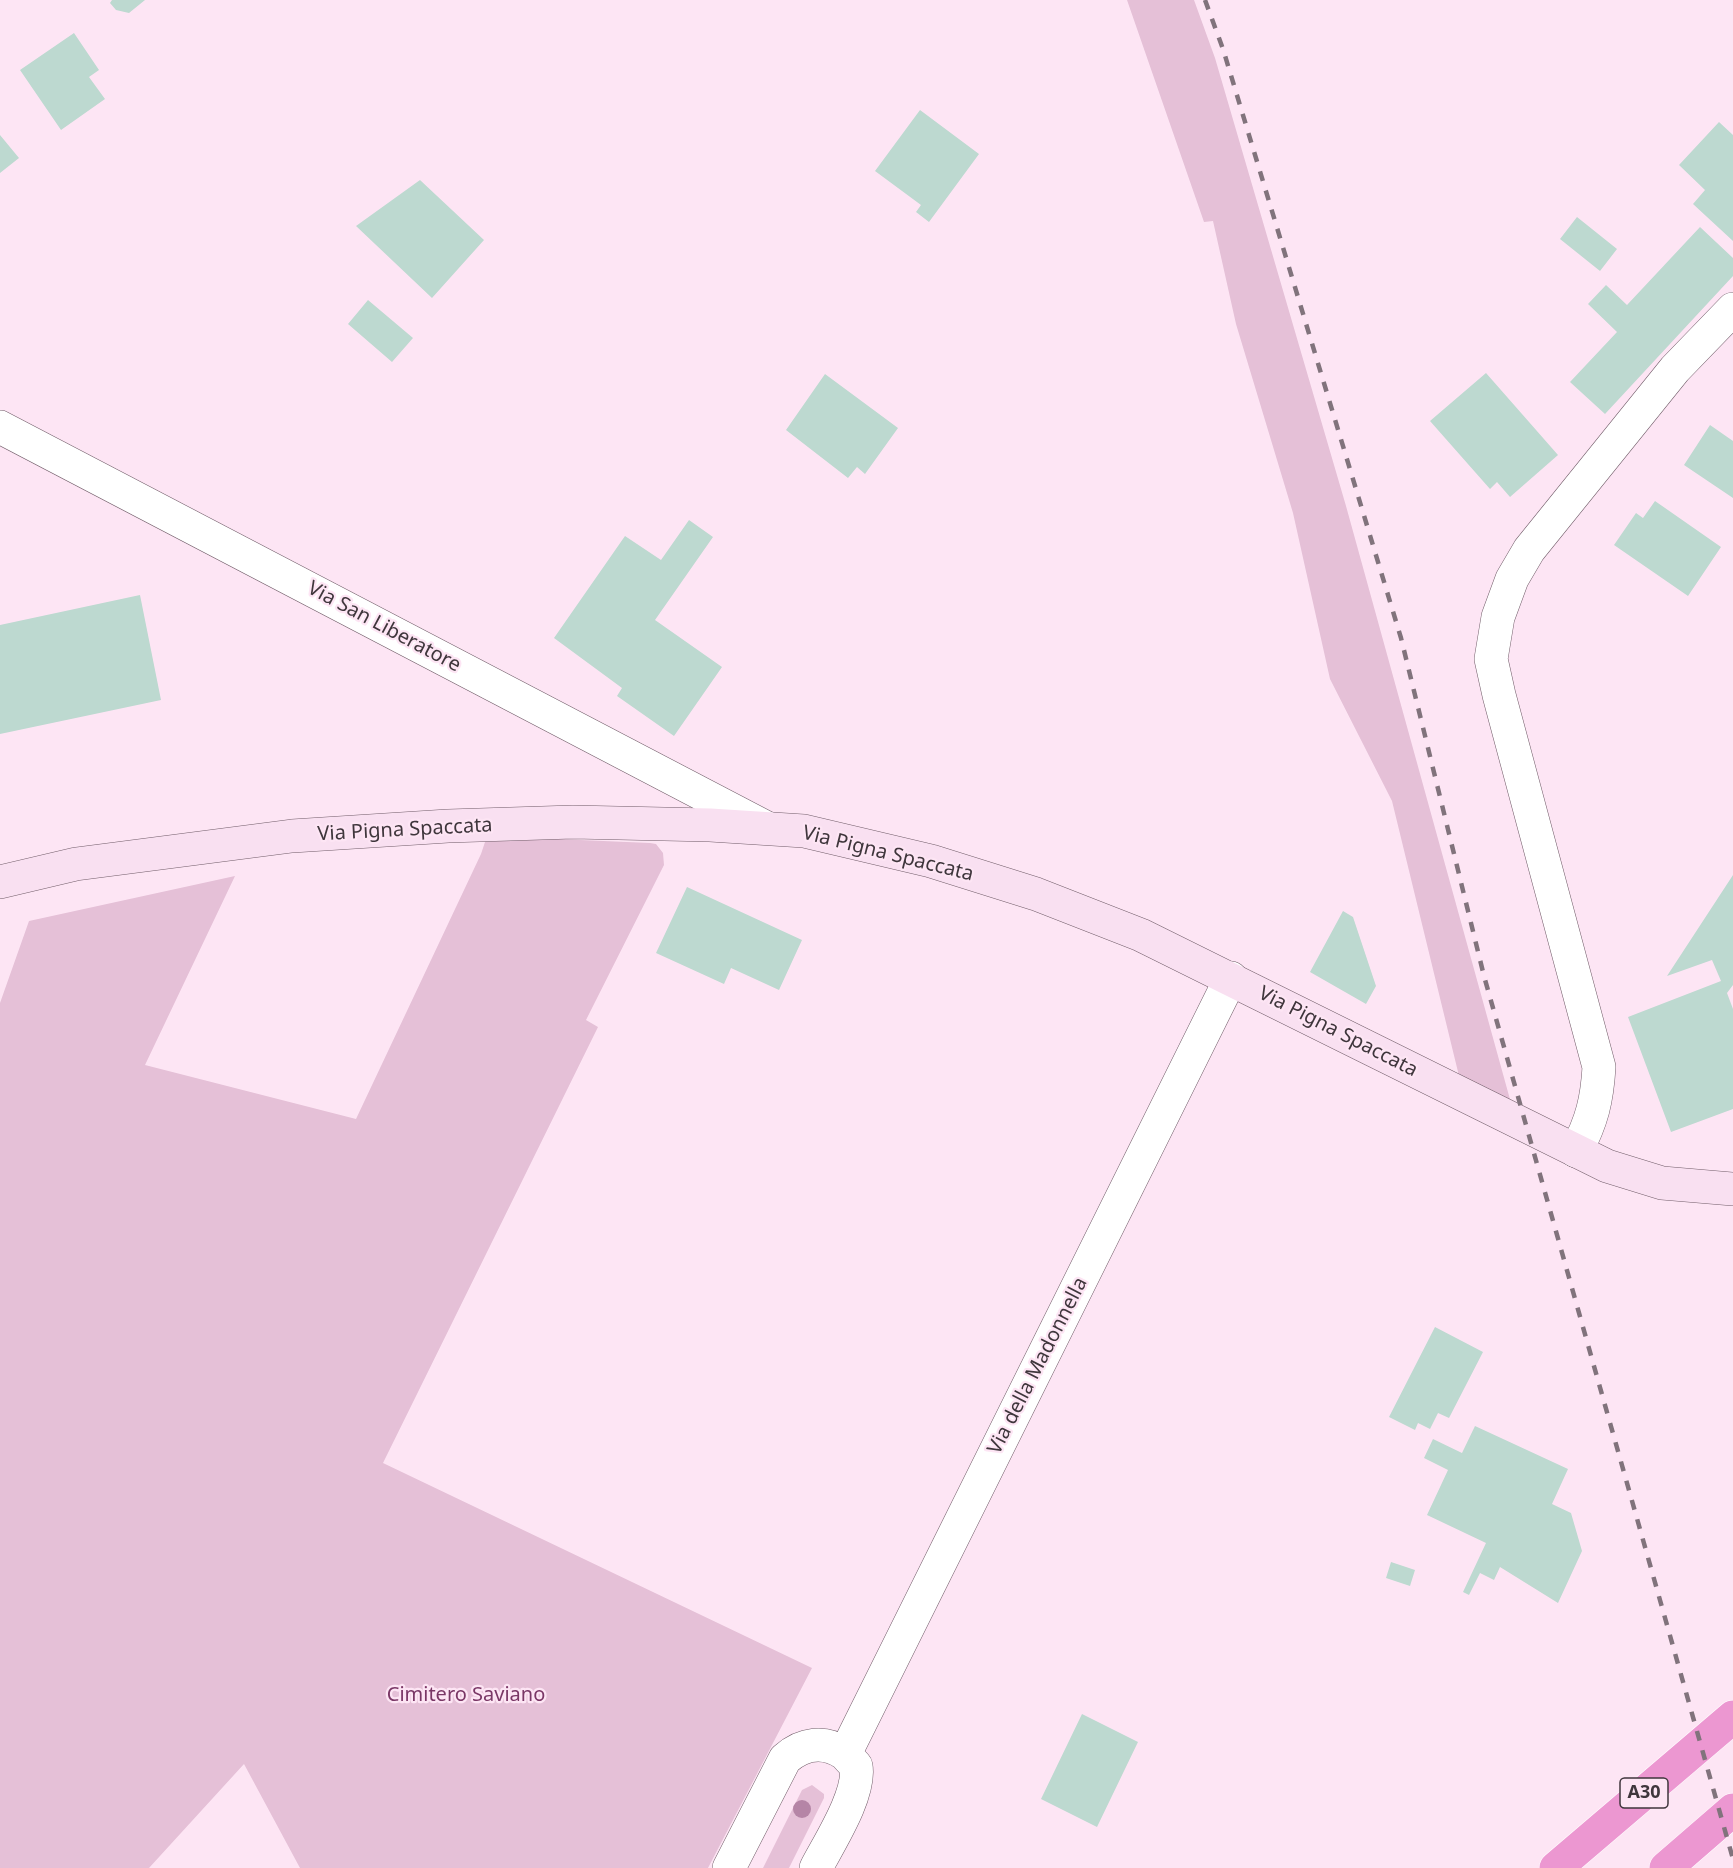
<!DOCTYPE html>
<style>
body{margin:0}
canvas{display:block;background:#fde5f4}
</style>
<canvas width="1733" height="1868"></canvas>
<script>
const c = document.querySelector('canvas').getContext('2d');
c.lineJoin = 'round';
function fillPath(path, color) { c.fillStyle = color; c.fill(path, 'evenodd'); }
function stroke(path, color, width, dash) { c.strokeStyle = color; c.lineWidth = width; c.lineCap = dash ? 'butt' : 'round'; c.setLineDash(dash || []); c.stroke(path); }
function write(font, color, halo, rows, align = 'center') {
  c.font = font + ' "Noto Sans",sans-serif'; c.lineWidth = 4.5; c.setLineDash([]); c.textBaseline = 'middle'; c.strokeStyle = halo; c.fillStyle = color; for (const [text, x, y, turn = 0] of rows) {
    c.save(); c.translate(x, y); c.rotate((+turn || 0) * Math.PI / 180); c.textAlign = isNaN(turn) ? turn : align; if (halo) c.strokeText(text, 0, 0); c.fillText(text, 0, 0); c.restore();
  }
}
fillPath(new Path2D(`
 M1127,0h67l21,58 131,448 165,597 -52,-27 -67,-275 -62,-122 -37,-166 -57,-189 -23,-103 -9,1z
 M487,836l163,7 6,1 7,9 1,12 -78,155 12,7 -215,436 429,205 -104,200h-408l-56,-104 -95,104h-149v-865l29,-82 206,-45 -90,189 211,54 125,-265z
 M812,1785l12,9v4l-35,70h-26l39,-78z`), '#e5c0d7');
fillPath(new Path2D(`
 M112,0h33l-16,13 -13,-3 -6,-7z
 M74,33l25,37 -10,7 16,22 -44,31 -41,-60z
 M920,110l59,44 -50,68 -13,-10 5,-7 -46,-34z
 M1719,122l14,13v106l-40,-37 12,-14 -26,-25z
 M0,135l19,23 -19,15z
 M420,180l64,60 -52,58 -76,-72z
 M1577,217l40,32 -17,22 -40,-32z
 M1700,227l33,31v18l-128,138 -35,-32 47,-50 -29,-28 18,-19 21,20z
 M368,300l45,38 -21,24 -44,-38z
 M1486,373l72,82 -48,42 -13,-15 -7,7 -60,-68z
 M825,374l73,54 -33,46 -8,-7 -9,11 -62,-48z
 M1710,425l23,16v57l-49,-33z
 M1655,501l66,46 -33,49 -74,-51 22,-32 7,5z
 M689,520l24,17 -58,83 67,47 -48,69 -57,-40 5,-8 -68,-50 71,-102 36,24z
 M140,595l21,105 -161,34v-109z
 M1733,875v110l-6,8 6,16v100l-62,23 -43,-115 93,-36 -9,-21 -45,16z
 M687,887l115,53 -23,50 -48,-22 -7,16 -68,-31z
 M1343,911l10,6 23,69 -10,18 -56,-32z
 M1435,1327l48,25 -34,66 -11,-5 -8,16 -12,-6 -3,7 -26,-13z
 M1475,1426l93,43 -16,35 19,9 11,38 -24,52 -58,-36 -6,13 -14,-7 -11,22 -6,-3 23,-49 -59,-28 21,-45 -24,-12 9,-19 29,14z
 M1391,1562l24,8 -5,16 -24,-8z
 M1082,1714l56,28 -41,85 -56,-28z`), '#bdd9d0');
const street = new Path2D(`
 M0,427l767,401
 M1576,1151c16,-30 21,-51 23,-84l-100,-372 -8,-36 7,-42 14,-38 17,-29 146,-181 58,-60
 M729,1868l56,-109c18,-16 40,-19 60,-5l386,-776
 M816,1868c13,-25 45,-74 40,-102l-11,-12`);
const secondary = new Path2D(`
 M0,882l76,-18 216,-28 156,-10 125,-4 137,3 94,6 127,30 105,33 105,41 466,231 55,17 71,6`);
const highway = new Path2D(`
 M1556,1868l177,-151
 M1666,1868l67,-58`);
stroke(street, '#725e6a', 34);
stroke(secondary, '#725e6a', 34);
stroke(highway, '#fff', 34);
stroke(street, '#fff', 33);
stroke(secondary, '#f9e0f1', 33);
stroke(highway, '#ec97d1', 33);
stroke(new Path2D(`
 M1205,0l18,49 178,589 83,338 249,883`), '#81737c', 4.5, [10, 10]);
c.fillStyle = '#b585a6';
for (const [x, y] of [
 [802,1809]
]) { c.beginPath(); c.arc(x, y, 9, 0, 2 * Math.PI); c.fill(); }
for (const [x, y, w] of [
 [1644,1793,48]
]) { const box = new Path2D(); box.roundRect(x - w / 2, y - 15, w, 30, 4.5); c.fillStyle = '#fde5f4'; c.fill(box); stroke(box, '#3f363c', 1.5); }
write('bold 18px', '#3f363c', null, [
 ["A30",1644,1793]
]);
write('20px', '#3f363c', '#fde5f4', [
 ["Via San Liberatore",384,627,28],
 ["Via Pigna Spaccata",405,830,-3],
 ["Via Pigna Spaccata",888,854,14],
 ["Via Pigna Spaccata",1338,1032,27],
 ["Via della Madonnella",1038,1366,-63]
]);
write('20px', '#7a3766', '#fde5f4', [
 ["Cimitero Saviano",466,1695]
]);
</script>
